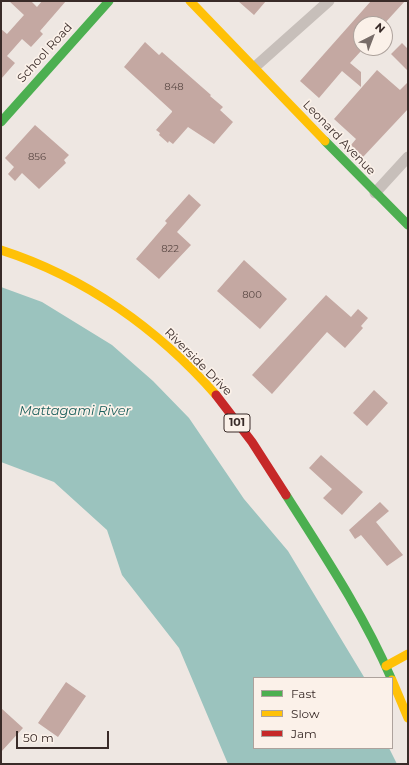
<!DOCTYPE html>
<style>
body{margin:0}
#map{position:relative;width:409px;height:765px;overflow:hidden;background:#eee7e2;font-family:Montserrat,sans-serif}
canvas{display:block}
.frame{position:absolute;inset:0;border:2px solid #392b28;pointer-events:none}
.legend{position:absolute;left:253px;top:677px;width:140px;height:72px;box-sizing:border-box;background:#fbf1e9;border:1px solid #ada29c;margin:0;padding:5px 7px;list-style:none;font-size:12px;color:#392b28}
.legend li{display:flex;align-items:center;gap:8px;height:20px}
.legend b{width:20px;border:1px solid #ada29c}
.north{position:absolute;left:353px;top:16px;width:40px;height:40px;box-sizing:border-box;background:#fbf1e9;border:1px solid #ada29c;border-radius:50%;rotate:42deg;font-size:11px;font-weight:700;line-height:16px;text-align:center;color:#392b28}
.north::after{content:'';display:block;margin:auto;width:14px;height:18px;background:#786d69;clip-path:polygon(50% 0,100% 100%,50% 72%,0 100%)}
.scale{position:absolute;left:16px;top:731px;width:93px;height:18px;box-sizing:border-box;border:2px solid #392b28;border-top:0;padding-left:5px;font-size:12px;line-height:14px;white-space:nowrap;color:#392b28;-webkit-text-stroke:3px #fbf1e9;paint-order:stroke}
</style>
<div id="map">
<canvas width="409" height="765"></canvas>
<div class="frame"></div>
<ul class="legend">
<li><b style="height:5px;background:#4caf50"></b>Fast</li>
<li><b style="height:5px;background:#ffc107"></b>Slow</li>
<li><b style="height:5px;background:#c62828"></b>Jam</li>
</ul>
<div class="north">N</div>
<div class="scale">50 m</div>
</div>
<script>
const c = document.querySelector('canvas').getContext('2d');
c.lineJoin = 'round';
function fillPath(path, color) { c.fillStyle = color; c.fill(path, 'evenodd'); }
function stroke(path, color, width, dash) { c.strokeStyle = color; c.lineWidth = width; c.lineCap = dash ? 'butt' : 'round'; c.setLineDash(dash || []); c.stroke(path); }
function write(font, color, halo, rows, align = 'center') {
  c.font = font + ' Montserrat,sans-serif'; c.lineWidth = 3.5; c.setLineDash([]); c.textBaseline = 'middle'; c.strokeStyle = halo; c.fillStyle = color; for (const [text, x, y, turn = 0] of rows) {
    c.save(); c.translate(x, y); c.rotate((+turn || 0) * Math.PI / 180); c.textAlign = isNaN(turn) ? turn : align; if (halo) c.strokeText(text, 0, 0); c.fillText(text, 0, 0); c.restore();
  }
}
fillPath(new Path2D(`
 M1,287l41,15 70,43 41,36 36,37 55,81 44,52 76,126 -110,1v70h135l8,16h-169l-49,-116 -57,-73 -15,-45 -53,-48 -53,-20z`), '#9bc3be');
fillPath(new Path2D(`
 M9,1h22l6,6 5,-6h24l-26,30 3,3 -12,13 -9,-8 -15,17 8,7 -14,16v-50l6,5 17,-19z
 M238,1h28l-12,14z
 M371,1h34l-21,23h-23v27l-11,12 11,9v15l-19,-16 -23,27 -19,-17z
 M145,42l14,13 3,-3 49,43 -1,1 13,11 -3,3 13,12 -19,22 -26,-17 -15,17 -4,-3 -1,2 -9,-8 1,-2 -4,-3 16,-18v-1l-48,-44z
 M402,43l6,6v22l-17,-17z
 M377,70l23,20 8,-8v27l-45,48 -12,-12 5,-6 -22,-20z
 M35,125l34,30 -5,5 2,3 -27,26 -17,-16 -7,8 -7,-7 6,-7 -9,-9z
 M189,194l12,11 -24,27 14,13 -32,34 -23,-20 31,-36 -2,-2z
 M244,260l43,39 -27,30 -43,-38z
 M326,295l25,22 7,-8 10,9 -7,8 2,2 -18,20 -18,-16 -55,62 -20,-19z
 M374,390l14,13 -21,23 -14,-13z
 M321,455l42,37 -21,23 -19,-17 9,-9 -23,-21z
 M380,502l9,9 -13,11 27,33 -16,11 -26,-31 -6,4 -6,-9z
 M66,682l20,14 -28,41 -20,-14z
 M1,708l22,20 -22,24z`), '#c4a8a2');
stroke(new Path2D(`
 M256,66l73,-65
 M375,193l33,-36`), '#c7bfba', 11);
stroke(new Path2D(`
 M1,122l108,-121
 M325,141l83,84
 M286,495c38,60 77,118 105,183`), '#4caf50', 9);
stroke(new Path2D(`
 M190,1l135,140
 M1,250c84,27 157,79 215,145
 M386,666l22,-12
 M392,680l16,38`), '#ffc107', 9);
stroke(new Path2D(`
 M216,395l36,47 34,53`), '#c62828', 9);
write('10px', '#5c4a46', null, [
 ["848",174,87],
 ["856",37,157],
 ["822",170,249],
 ["800",252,295]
]);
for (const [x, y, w] of [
 [237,423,26]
]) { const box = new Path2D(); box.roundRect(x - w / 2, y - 9, w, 18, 3); c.fillStyle = '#fbf1e9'; c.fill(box); stroke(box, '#392b28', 1); }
write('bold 11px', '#392b28', null, [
 ["101",237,423]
]);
write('12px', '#392b28', '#fbf1e9', [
 ["School Road",45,53,-48],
 ["Leonard Avenue",339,138,46],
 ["Riverside Drive",198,362,45]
]);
write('italic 13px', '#195e5b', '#fbf1e9', [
 ["Mattagami River",75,411]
]);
</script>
